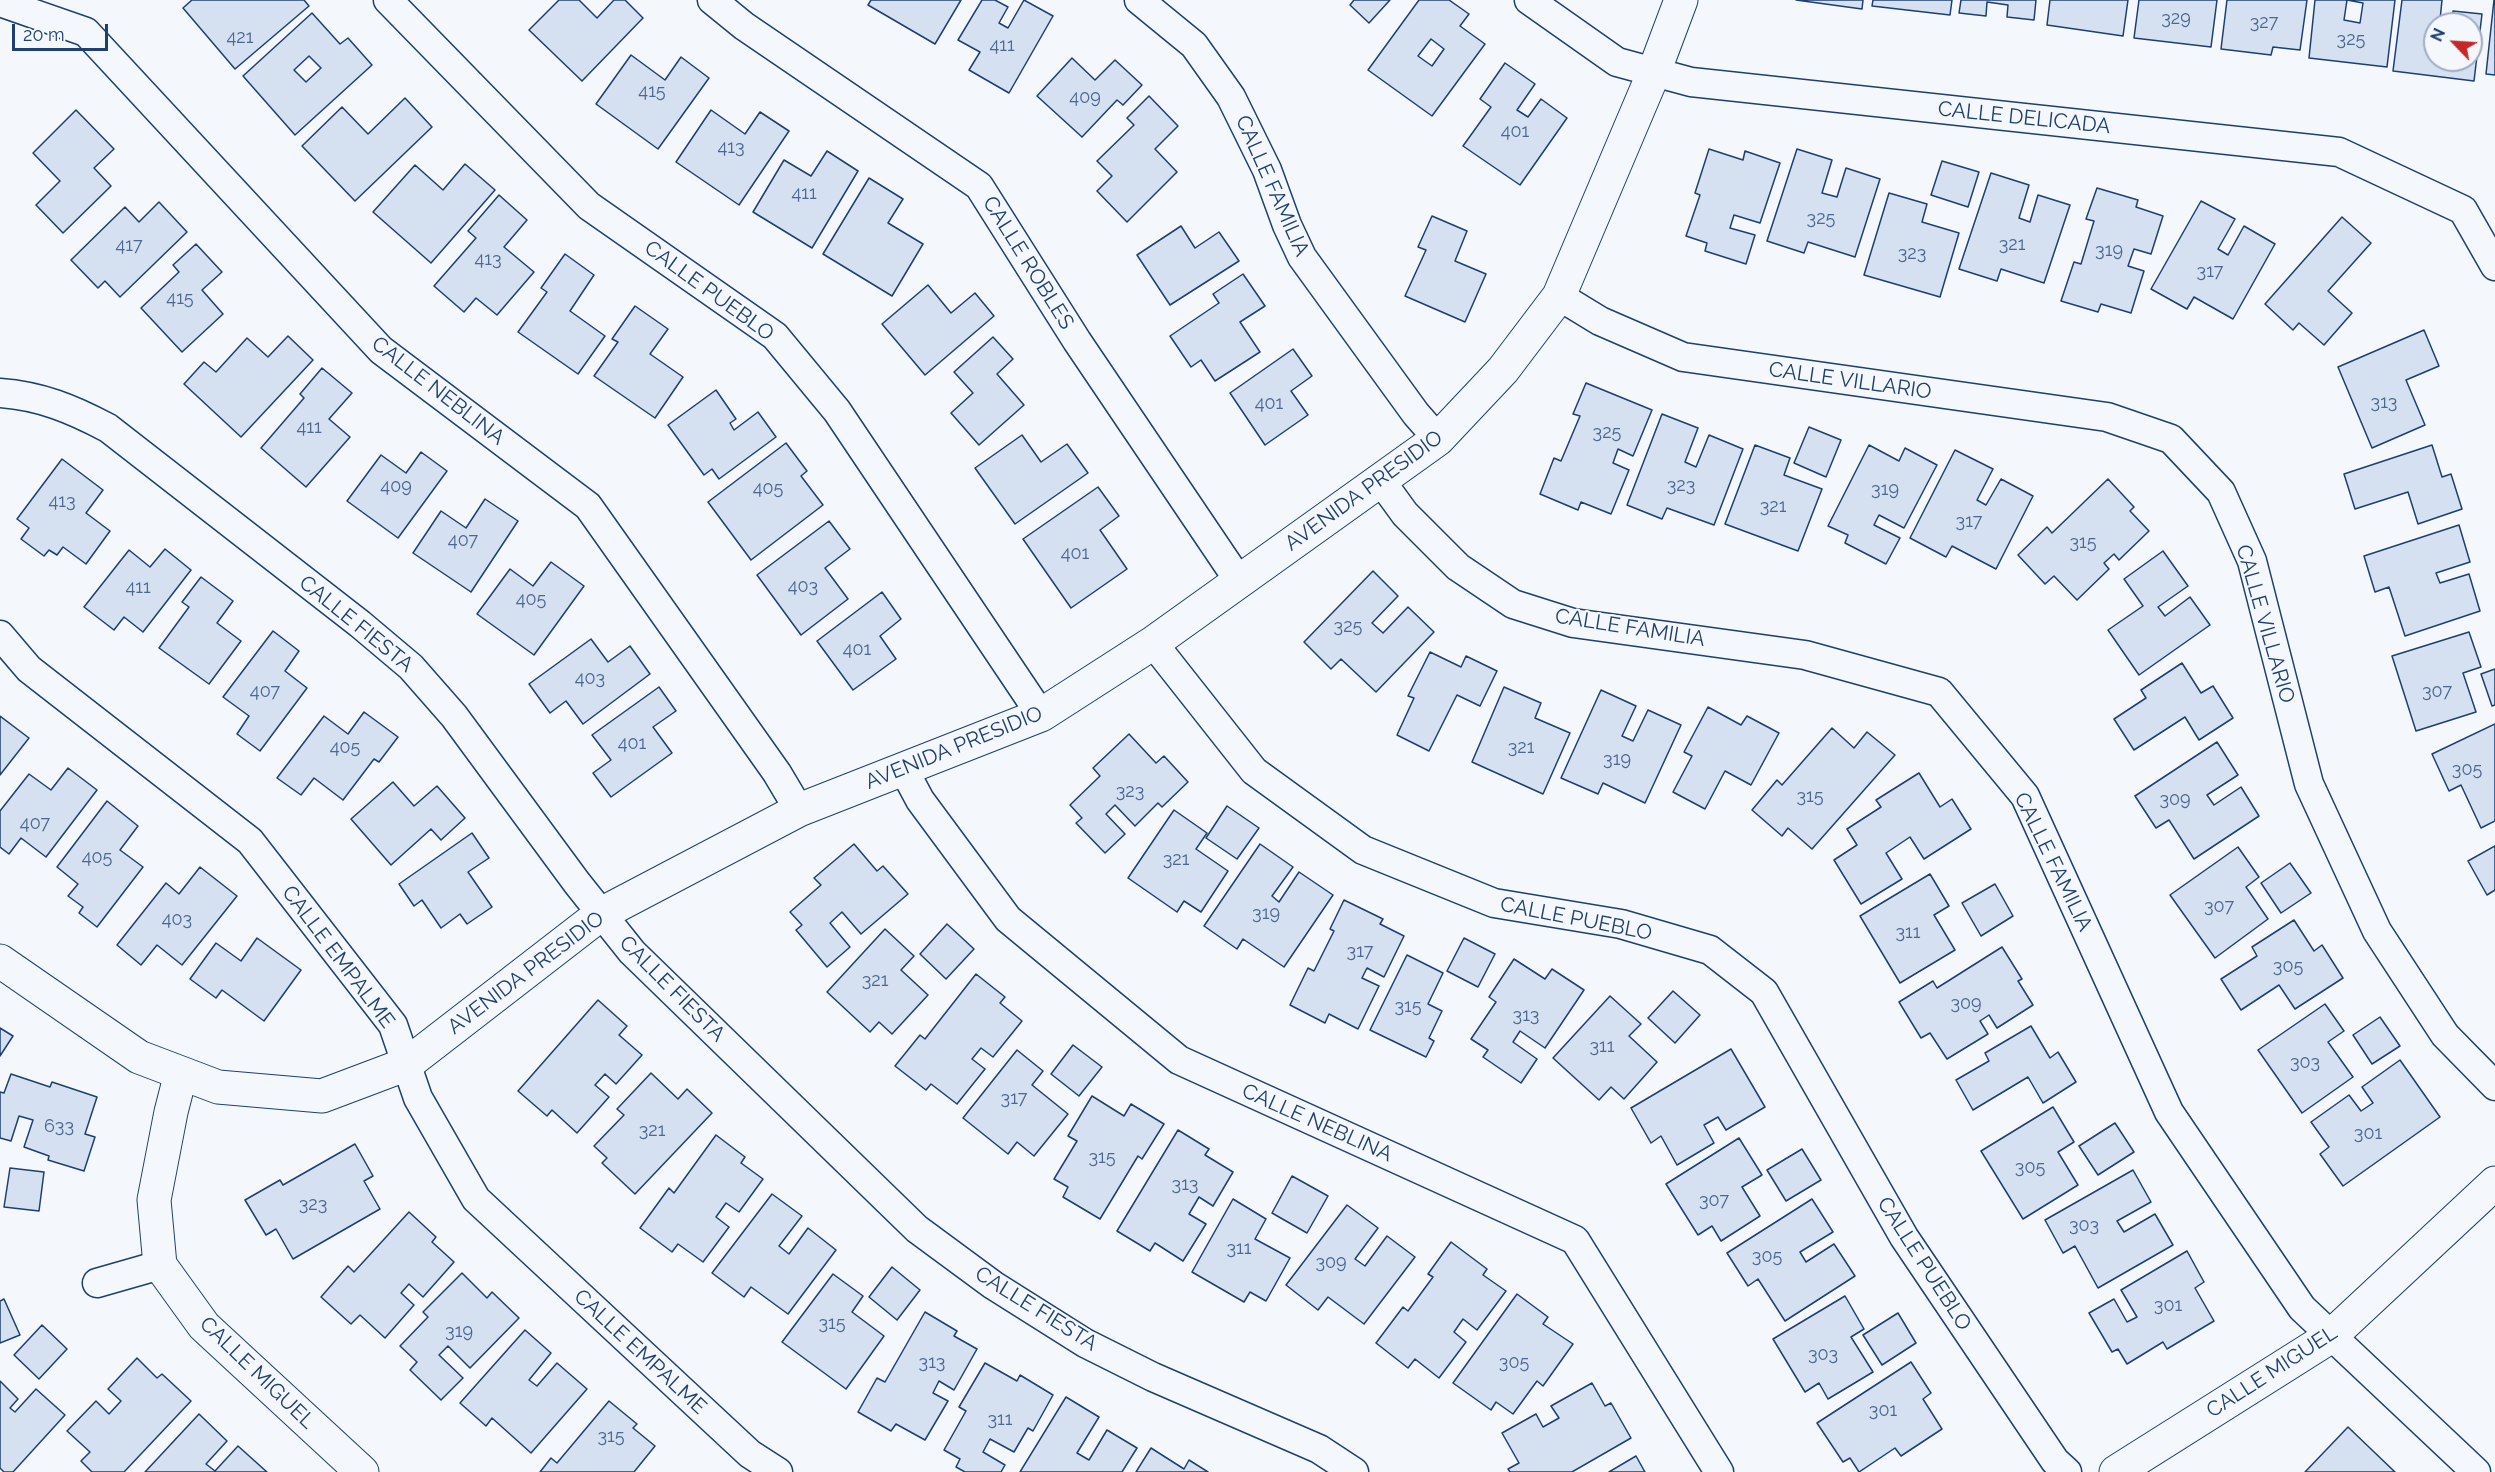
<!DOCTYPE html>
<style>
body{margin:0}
#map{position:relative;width:2495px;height:1472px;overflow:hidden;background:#f4f7fb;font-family:Raleway,sans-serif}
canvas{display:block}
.north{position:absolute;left:2423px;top:12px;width:60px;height:60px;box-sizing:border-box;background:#f4f7fb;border:2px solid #9eadc5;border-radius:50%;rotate:295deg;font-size:16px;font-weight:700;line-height:24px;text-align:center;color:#1d3f73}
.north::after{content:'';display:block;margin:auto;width:21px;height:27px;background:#c62828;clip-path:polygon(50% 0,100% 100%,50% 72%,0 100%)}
.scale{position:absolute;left:12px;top:24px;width:96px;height:27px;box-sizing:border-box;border:3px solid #1d3f73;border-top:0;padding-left:8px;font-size:18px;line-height:21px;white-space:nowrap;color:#1d3f73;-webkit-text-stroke:4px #f4f7fb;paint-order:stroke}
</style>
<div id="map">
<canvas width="2495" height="1472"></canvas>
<div class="north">N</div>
<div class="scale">20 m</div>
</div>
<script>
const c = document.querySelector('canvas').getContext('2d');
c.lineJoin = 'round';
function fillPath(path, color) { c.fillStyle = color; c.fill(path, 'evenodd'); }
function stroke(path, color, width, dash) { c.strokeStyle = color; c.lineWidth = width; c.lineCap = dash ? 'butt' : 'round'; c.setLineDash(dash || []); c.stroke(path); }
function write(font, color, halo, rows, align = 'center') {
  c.font = font + ' Raleway,sans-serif'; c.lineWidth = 4.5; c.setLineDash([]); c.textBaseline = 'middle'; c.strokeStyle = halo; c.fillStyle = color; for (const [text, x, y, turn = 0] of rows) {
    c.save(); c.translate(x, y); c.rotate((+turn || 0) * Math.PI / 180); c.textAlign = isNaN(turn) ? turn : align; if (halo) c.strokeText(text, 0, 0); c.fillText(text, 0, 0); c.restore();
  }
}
const building = new Path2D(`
 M192,0h112l5,6 -74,63 -52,-61z
 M559,0h20l18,18 17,-18h11l18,18 -61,63 -53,-51z
 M871,0h90l-26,44 -67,-39z
 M982,0h13l13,7 -9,16 9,5 16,-28 29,16 -44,77 -40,-23 11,-18 -22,-12z
 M1354,0h36l-21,23 -19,-18z
 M1419,0h30l20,14 -9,12 25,18 -53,72 -64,-46zM1431,39l13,10 -12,17 -14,-10z
 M1796,0h67l-1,9z
 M1873,0h79l-2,15 -78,-9z
 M1961,0h75l-2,20 -27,-3 1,-12 -21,-3 -1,14 -27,-3z
 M2050,0h78l-5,36 -76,-11z
 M2139,0h78l-6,47 -77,-9z
 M2227,0h80l-7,50 -27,-3 -2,8 -50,-6z
 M2315,0h80l-8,67 -78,-9zM2347,0l16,3 -3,20 -16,-3z
 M2402,0h40l-2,20 12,1 1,-10 29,3 -8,67 -81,-10zM2435,24h36v36h-36z
 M2494,0h1v75l-9,-1z
 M312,13l28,31 8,-6 24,27 -77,70 -52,-59zM309,56l12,12 -15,14 -12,-12z
 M631,55l34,25 16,-23 28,21 -51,71 -62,-45z
 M1072,58l23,22 20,-20 27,25 -19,20 -6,-5 -35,37 -45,-41z
 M1505,63l30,21 -18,26 11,7 13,-18 26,19 -47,67 -57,-39 28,-39 -11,-8z
 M1149,96l29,30 -23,23 22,23 -50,50 -30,-31 15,-15 -15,-15 37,-36 -7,-7z
 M405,98l27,29 -77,74 -53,-55 40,-39 26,27z
 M76,110l38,39 -20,19 17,18 -48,47 -27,-28 24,-24 -27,-28z
 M711,110l34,24 15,-22 29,19 -50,74 -63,-43z
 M1709,149l34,11 2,-9 35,12 -20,60 -26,-8 -4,13 25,7 -9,29 -41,-13 2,-8 -21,-7 14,-41 -5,-2z
 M1797,149l35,11 -10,33 15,4 9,-29 34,11 -25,78 -47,-15 -4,11 -37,-12z
 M827,151l31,20 -46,77 -59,-36 31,-52 27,16z
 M1942,161l37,11 -11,35 -37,-12z
 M465,164l30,26 -64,73 -58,-51 42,-47 28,25z
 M1991,173l38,12 -10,33 11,4 8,-27 32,10 -26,78 -43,-14 -4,12 -38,-12z
 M869,178l34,21 -15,24 35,21 -31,52 -69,-42z
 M2097,188l41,12 -2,7 27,9 -12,38 -17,-5 -6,17 16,5 -13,42 -30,-9 -3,8 -37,-11 13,-39 7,2 13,-43 -8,-2z
 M1889,193l38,11 -5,18 37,11 -19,64 -76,-22z
 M499,195l28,25 -23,27 30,25 -37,43 -21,-17 -12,14 -30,-26 42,-48 -8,-7z
 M2201,201l34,18 -17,30 10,6 16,-29 31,18 -42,75 -39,-22 -7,12 -36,-20z
 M159,202l28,30 -67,65 -15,-16 -7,7 -27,-28 54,-53 14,15z
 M1432,216l35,15 -12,30 31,13 -21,48 -60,-26 21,-46 -8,-3z
 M2342,217l29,26 -43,48 24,22 -28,32 -25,-22 -6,7 -28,-26z
 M1181,226l14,22 24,-16 20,29 -69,44 -33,-50z
 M196,244l26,28 -20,18 21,24 -41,38 -41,-44 38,-36 -6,-7z
 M565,254l29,21 -24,36 35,25 -27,38 -60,-42 29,-40 -6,-4z
 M1243,274l22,32 -25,16 20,30 -45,29 -14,-21 -10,7 -21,-31 49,-33 -6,-9z
 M928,285l23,28 24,-20 19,23 -69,59 -43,-51z
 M635,306l33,23 -18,25 33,23 -28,41 -61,-42 24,-34 -6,-3z
 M2424,330l15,36 -33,14 19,45 -53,23 -34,-81z
 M288,336l25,24 -72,77 -57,-53 20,-22 12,10 31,-34 21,19z
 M993,337l20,22 -16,15 27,31 -45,40 -28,-32 22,-20 -19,-21z
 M1293,349l19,27 -21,15 17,24 -43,30 -35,-52z
 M322,368l30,25 -23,26 21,18 -44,50 -45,-39 43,-50 -4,-4z
 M1586,383l66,27 -19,46 -15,-7 -5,14 16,7 -18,44 -30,-12 -3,8 -38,-16 14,-36 7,3 19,-45 -7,-2z
 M716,390l20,29 -6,4 4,7 24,-18 18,25 -57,42 -7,-10 -8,6 -36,-50z
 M1662,414l36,14 -13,34 11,5 13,-32 34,14 -29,76 -47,-17 -5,11 -35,-14z
 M1809,427l32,13 -15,37 -32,-14z
 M1022,435l19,27 26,-18 21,29 -73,51 -40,-56z
 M786,443l21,28 -6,5 22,29 -72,55 -43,-58z
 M1755,445l35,13 -6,17 38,14 -24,62 -73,-27z
 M1869,445l30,16 6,-13 32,17 -33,63 -25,-13 -5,10 26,13 -14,26 -41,-21 3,-8 -20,-9z
 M2432,445l10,32 9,-3 11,35 -44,15 -10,-32 -53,17 -11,-35z
 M1955,450l38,19 -16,31 9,5 15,-26 32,17 -37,73 -44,-23 -6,11 -36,-19z
 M421,452l26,19 -49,67 -51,-37 34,-46 25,18z
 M62,459l41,31 -17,23 24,18 -24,33 -23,-17 -6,8 -8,-5 -5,6 -23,-17 8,-11 -12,-9z
 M2108,479l26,28 -4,4 19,20 -30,29 -5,-6 -10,9 5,6 -32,31 -23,-24 -9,8 -27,-29 29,-28 5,6z
 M1098,487l21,29 -19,14 27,39 -56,39 -48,-69z
 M485,499l33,22 -47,71 -58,-39 28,-42 25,17z
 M829,521l21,28 -25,19 23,31 -47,36 -44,-60z
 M2459,525l11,37 -34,11 4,10 29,-9 11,37 -75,25 -16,-49 -14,5 -11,-36z
 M165,549l26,21 -48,62 -19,-15 -10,13 -30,-23 45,-57 21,17z
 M2163,551l25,35 -30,21 7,9 25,-19 20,28 -71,50 -31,-45 35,-24 -19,-27z
 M551,562l33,24 -50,69 -57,-41 33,-45 23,17z
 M1373,571l25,25 -26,27 11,10 25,-26 26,25 -58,60 -35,-33 -10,10 -27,-27z
 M201,577l32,24 -16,22 24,18 -32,43 -50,-36 30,-41 -7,-5z
 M882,592l19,27 -21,17 16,23 -43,31 -36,-49z
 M273,631l26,20 -14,20 22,17 -47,63 -23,-17 12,-18 -26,-19z
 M2469,632l12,35 -18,6 13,39 -60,19 -24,-75z
 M591,639l17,23 22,-16 20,28 -67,50 -17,-23 -16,12 -21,-29z
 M1430,652l31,15 5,-11 31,15 -17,35 -23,-11 -28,56 -32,-16 17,-37 -6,-2z
 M2182,663l19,30 12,-7 20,32 -34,22 -14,-23 -51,33 -20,-31 32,-21 -5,-8z
 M2495,669v36l-3,1 -11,-32z
 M659,687l17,24 -23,16 19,26 -61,44 -18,-24 18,-13 -19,-25z
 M1504,687l37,16 -6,15 35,15 -27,61 -71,-32z
 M1601,690l35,16 -14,30 11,5 15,-31 33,15 -36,78 -42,-20 -5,11 -37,-16z
 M1708,707l33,18 6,-9 32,17 -28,52 -26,-14 -20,38 -32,-17 19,-36 -8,-4z
 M364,712l34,25 -19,25 -5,-3 -31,41 -29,-22 -13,17 -24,-17 47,-62 24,18z
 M0,716l29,22 -29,37z
 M2495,724v97l-14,7 -20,-43 -12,6 -17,-37z
 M1832,728l22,20 13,-16 28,23 -83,94 -24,-21 -6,8 -30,-26 25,-30 5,5z
 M1129,734l27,29 8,-7 24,26 -26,25 -4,-4 -23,23 -20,-21 -9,9 19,20 -20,19 -29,-30 6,-5 -12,-13 30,-29 -7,-8z
 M2217,742l21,33 -31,20 7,10 27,-18 18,29 -65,43 -25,-39 -13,8 -21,-32z
 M68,768l29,22 -51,67 -25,-19 -12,16 -9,-7v-36l29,-37 22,16z
 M1919,773l21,34 12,-8 19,30 -47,30 -14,-22 -24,16 16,26 -41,25 -27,-44 23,-15 -10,-16 34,-22 -5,-7z
 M393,782l21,24 23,-20 28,32 -24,22 -10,-11 -40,36 -40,-46z
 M107,801l31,25 -18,24 23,17 -46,60 -18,-14 4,-6 -15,-11 10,-12 -21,-17z
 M1227,806l32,22 -22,31 -31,-21z
 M1174,810l33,23 -11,16 32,22 -27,41 -17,-11 -7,11 -49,-34z
 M472,833l17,25 -21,14 24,35 -25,17 -7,-10 -19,14 -19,-28 -8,6 -15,-22z
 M854,844l23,27 6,-5 25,28 -47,40 -19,-22 -12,11 20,24 -23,20 -31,-37 6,-5 -12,-13 31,-27 -7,-7z
 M1260,844l33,23 -21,29 7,6 20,-30 34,23 -49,72 -41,-28 -6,10 -33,-23z
 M2495,846v44l-8,5 -19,-34z
 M2238,847l21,30 -13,10 22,32 -53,39 -45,-63z
 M2290,863l21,30 -30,20 -20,-30z
 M200,867l37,29 -55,69 -25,-20 -16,20 -24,-20 49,-62 13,11z
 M1930,874l19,32 -15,9 21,35 -55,33 -40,-67z
 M1995,884l18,32 -32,20 -19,-33z
 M1344,900l39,19 -3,5 24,12 -20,41 -17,-9 -5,10 17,8 -21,43 -29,-15 -4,9 -35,-18 18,-37 6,3 20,-40 -4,-2z
 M2294,920l20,31 8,-6 21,33 -48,31 -16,-24 -38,25 -20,-31 36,-23 -5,-9z
 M947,924l27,25 -28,30 -26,-25z
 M885,929l29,27 -13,14 27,25 -36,39 -13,-12 -9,10 -43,-40z
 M257,938l44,32 -37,51 -42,-31 -6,8 -26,-19 26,-36 25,18z
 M1464,938l31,16 -17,33 -31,-16z
 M2002,947l20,32 -4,2 15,24 -36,23 -8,-13 -9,6 8,13 -41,25 -17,-26 -9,5 -22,-36 34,-21 4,7z
 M1407,955l36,18 -15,31 14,7 -13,27 5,3 -8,16 -56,-27z
 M1514,959l31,20 7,-10 32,21 -39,58 -25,-17 -7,11 24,17 -16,24 -38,-26 5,-7 -17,-11 25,-37 -7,-5z
 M976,974l29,23 -5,6 22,18 -29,36 -12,-9 -9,11 13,10 -28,35 -26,-20 -5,6 -31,-24 25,-31 5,4z
 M1673,991l27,24 -25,28 -27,-25z
 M1610,996l31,28 -12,12 28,26 -33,37 -13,-12 -12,13 -46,-42z
 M598,1000l29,26 -8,9 23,20 -26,29 -11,-10 -10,11 14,12 -32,36 -25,-23 -5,6 -29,-25z
 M2325,1004l19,27 -16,11 25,35 -51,36 -44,-63z
 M2380,1017l20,29 -28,18 -19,-29z
 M2031,1026l19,32 8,-6 18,30 -33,21 -15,-26 -55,33 -17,-30 33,-19 -4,-8z
 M0,1028l13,8 -13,20z
 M1073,1045l29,22 -23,29 -28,-22z
 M1731,1049l34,58 -39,23 -8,-13 -14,8 10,18 -37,22 -16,-29 -10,7 -20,-35z
 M1017,1050l26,21 -11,14 36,29 -34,42 -17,-14 -9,12 -45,-36z
 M2400,1060l40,57 -97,69 -23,-32 9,-7 -18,-25 38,-27 12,16 12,-8 -11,-16z
 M651,1073l27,26 9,-10 25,24 -77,81 -33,-31 5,-5 -13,-12 30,-31 -7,-6z
 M11,1074l39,13 2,-5 45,15 -12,37 10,3 -11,34 -36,-11 1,-4 -25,-9 9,-27 -14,-4 -8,25 -11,-3v-46l4,1z
 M1092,1096l32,20 7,-12 33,20 -22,35 -4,-3 -38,63 -37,-22 5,-10 -14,-8 23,-38 -9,-5z
 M2053,1107l21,35 -16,10 20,33 -55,34 -42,-68z
 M2115,1123l19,29 -36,23 -19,-29z
 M1178,1130l31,19 -4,6 28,17 -20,34 -14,-9 -10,17 17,10 -23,37 -28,-18 -5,8 -33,-20z
 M716,1135l29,22 -4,6 22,16 -24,33 -13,-9 -10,14 13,10 -26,35 -25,-18 -6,8 -32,-24 29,-40 5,5z
 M1739,1138l23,37 -20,12 18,29 -39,25 -9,-15 -14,9 -32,-51z
 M355,1144l18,32 -9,5 16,28 -87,50 -17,-30 -10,6 -21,-35 35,-20 3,5z
 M1802,1149l19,31 -35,21 -19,-31z
 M10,1168l34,4 -5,39 -35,-4z
 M2133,1170l18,32 -34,19 7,11 31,-18 18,31 -75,43 -23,-42 -12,7 -18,-33z
 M1292,1176l36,20 -21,37 -35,-20z
 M772,1194l30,22 -23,30 10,8 19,-26 28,22 -48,64 -37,-27 -7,10 -32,-24z
 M1233,1199l33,20 -11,20 35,19 -24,43 -16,-9 -6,10 -52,-30z
 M1812,1199l21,33 -33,20 6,10 28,-18 21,32 -70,45 -27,-42 -10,7 -21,-33z
 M1347,1205l31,23 -23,31 10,7 22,-30 28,21 -51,67 -36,-27 -10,13 -32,-25z
 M409,1212l27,25 -4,5 22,20 -31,35 -14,-13 -8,9 13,12 -29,33 -25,-23 -9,9 -30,-27 27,-31 6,6z
 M1451,1242l36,27 -4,6 23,16 -29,39 -14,-11 -9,13 12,10 -27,36 -24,-19 -7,9 -32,-25 27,-36 5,4 25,-34 -5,-3z
 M2187,1251l17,31 -9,6 19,33 -47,28 -4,-7 -36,22 -9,-15 -6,3 -23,-39 25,-14 13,23 10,-5 -16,-27z
 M892,1267l28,23 -23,30 -28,-23z
 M462,1273l25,25 5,-6 27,26 -49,50 -22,-22 -9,9 24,23 -22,22 -31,-30 7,-8 -17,-16 28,-29 -5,-5z
 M833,1274l30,22 -11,16 32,24 -38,53 -64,-47z
 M1517,1294l31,23 -5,7 30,20 -30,42 -6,-5 -24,33 -17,-12 -5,8 -38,-27z
 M1845,1296l19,33 -13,8 22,35 -45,27 -9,-16 -14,9 -32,-53z
 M4,1299l16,36 -20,8v-42z
 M925,1312l32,19 -3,5 23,13 -23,41 -15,-9 -6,12 15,8 -23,39 -29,-16 -5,7 -33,-19 19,-34 8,4z
 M1898,1313l18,30 -34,22 -19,-30z
 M42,1325l25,24 -28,30 -25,-24z
 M525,1330l26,23 -22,27 8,6 20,-23 30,26 -56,64 -39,-35 -6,8 -26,-23z
 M137,1358l20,20 5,-4 29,27 -67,71h-32l-11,-11 9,-9 -23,-21 29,-30 13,13 12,-13 -13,-12z
 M1911,1362l20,31 -8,6 19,30 -41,27 -6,-8 -36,24 -9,-14 -7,4 -26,-39z
 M985,1363l32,18 3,-6 33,20 -20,36 -5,-3 -14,24 -24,-13 -7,13 22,13 -4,7h-36l-9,-5 4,-8 -16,-9 22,-39 -7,-4z
 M0,1381l18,18 -8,9 5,4 21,-23 29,26 -52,57h-9l-4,-4z
 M1592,1383l13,23 6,-3 20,35 -59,34h-62l-2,-3 11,-6 -17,-30 34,-19 7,13 16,-9 -8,-12z
 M1066,1397l33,20 -22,36 12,7 18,-30 30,18 -15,24h-102z
 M609,1401l28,23 -4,4 22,18 -21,26h-94l11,-14 6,5z
 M199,1414l28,27 -21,23 9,7 23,-25 29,26h-122z
 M2348,1427l47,45h-90z
 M1151,1448l33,21 5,-9 19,12h-72z
 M1636,1456l9,16h-36z`);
fillPath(building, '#d5e0f0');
stroke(building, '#1d3f73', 1.5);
const minor = new Path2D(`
 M388,0l201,206 186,130 62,75 204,304
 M712,0l32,26 235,160 98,155 162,240
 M1139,0l55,45 37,52 36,73 20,55 15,32 114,157 22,25
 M1529,0l88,62 74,20 648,70 124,58 32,56
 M0,2l86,30 295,318 207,156 189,267 22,37
 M1559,296l41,25 83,36 424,60 64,22 50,53 31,69 57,223 68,147 68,104 50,51
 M0,393c41,3 72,16 108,35l252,196 51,43 43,49 123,167 55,69 285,277 76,56 92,58 68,34 166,72 35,23
 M1381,481l24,33 53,53 55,37 60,19 232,32 134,37 86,104 144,316 133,196 174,164
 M0,635l29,34 221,172 143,184 25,73 58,101 274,255 28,18
 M1153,643l101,128 109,79 131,53 127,21 89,26 54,42 140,245 151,224 12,11
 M904,770l16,30 88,119 171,141 396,180 144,232
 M97,1283l63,-18`);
const tertiary = new Path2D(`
 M0,961l139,96 79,30 104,9 85,-32 194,-150 198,-104 242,-95 112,-72 285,-204 65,-69 56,-74 95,-224 27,-72
 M181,1073l-10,39 -17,88 6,65 44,61 158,146
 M2116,1472l214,-135 165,-154`);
stroke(minor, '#1d3f73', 31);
stroke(tertiary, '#1d3f73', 35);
stroke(minor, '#f4f7fb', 28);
stroke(tertiary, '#f4f7fb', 33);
write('18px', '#4b6792', null, [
 ["329",2176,19],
 ["327",2264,23],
 ["421",240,38],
 ["325",2351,40],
 ["411",1002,46],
 ["415",652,92],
 ["409",1085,98],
 ["401",1515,132],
 ["413",731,148],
 ["411",804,194],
 ["325",1821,219],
 ["321",2012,245],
 ["417",129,246],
 ["319",2109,251],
 ["323",1912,254],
 ["413",488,260],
 ["317",2210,272],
 ["415",180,299],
 ["313",2384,403],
 ["401",1269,404],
 ["411",309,428],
 ["325",1607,433],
 ["323",1681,486],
 ["409",396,487],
 ["405",768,489],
 ["319",1885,490],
 ["413",62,502],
 ["321",1773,507],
 ["317",1969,522],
 ["407",463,541],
 ["315",2083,543],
 ["401",1075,554],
 ["403",803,587],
 ["411",138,588],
 ["405",531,600],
 ["325",1348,627],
 ["401",857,650],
 ["403",590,679],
 ["407",265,692],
 ["307",2437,692],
 ["401",632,744],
 ["405",345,748],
 ["321",1521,748],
 ["319",1617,760],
 ["305",2467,770],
 ["323",1130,792],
 ["315",1810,797],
 ["309",2175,800],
 ["407",35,824],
 ["405",97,858],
 ["321",1176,860],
 ["307",2219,907],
 ["319",1266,914],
 ["403",177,920],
 ["311",1908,933],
 ["317",1360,952],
 ["305",2288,967],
 ["321",875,981],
 ["309",1966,1004],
 ["315",1408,1007],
 ["313",1526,1016],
 ["311",1602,1047],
 ["303",2305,1063],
 ["317",1014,1099],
 ["633",59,1127],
 ["321",652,1131],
 ["301",2368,1134],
 ["315",1102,1158],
 ["305",2030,1168],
 ["313",1185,1185],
 ["307",1714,1201],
 ["323",313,1205],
 ["303",2084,1226],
 ["311",1239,1249],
 ["305",1767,1257],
 ["309",1331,1263],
 ["301",2168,1306],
 ["315",832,1324],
 ["319",459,1332],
 ["303",1823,1355],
 ["313",932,1363],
 ["305",1514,1363],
 ["301",1883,1411],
 ["311",1000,1420],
 ["315",611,1437]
]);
write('21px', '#1d3f73', '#f4f7fb', [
 ["CALLE DELICADA",2024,118,6],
 ["CALLE FAMILIA",1272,186,66],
 ["CALLE ROBLES",1028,263,58],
 ["CALLE PUEBLO",709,291,36],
 ["CALLE VILLARIO",1850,381,8],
 ["CALLE NEBLINA",438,391,38],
 ["AVENIDA PRESIDIO",1364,491,-36],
 ["CALLE FIESTA",356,624,39],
 ["CALLE VILLARIO",2265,624,74],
 ["CALLE FAMILIA",1630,628,9],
 ["AVENIDA PRESIDIO",954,748,-22],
 ["CALLE FAMILIA",2053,862,64],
 ["CALLE PUEBLO",1576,919,11],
 ["CALLE EMPALME",338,957,53],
 ["AVENIDA PRESIDIO",526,973,-37],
 ["CALLE FIESTA",672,989,45],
 ["CALLE NEBLINA",1317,1123,24],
 ["CALLE PUEBLO",1924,1264,57],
 ["CALLE FIESTA",1036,1309,32],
 ["CALLE EMPALME",640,1352,43],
 ["CALLE MIGUEL",2272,1372,-33],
 ["CALLE MIGUEL",257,1373,44]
]);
</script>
